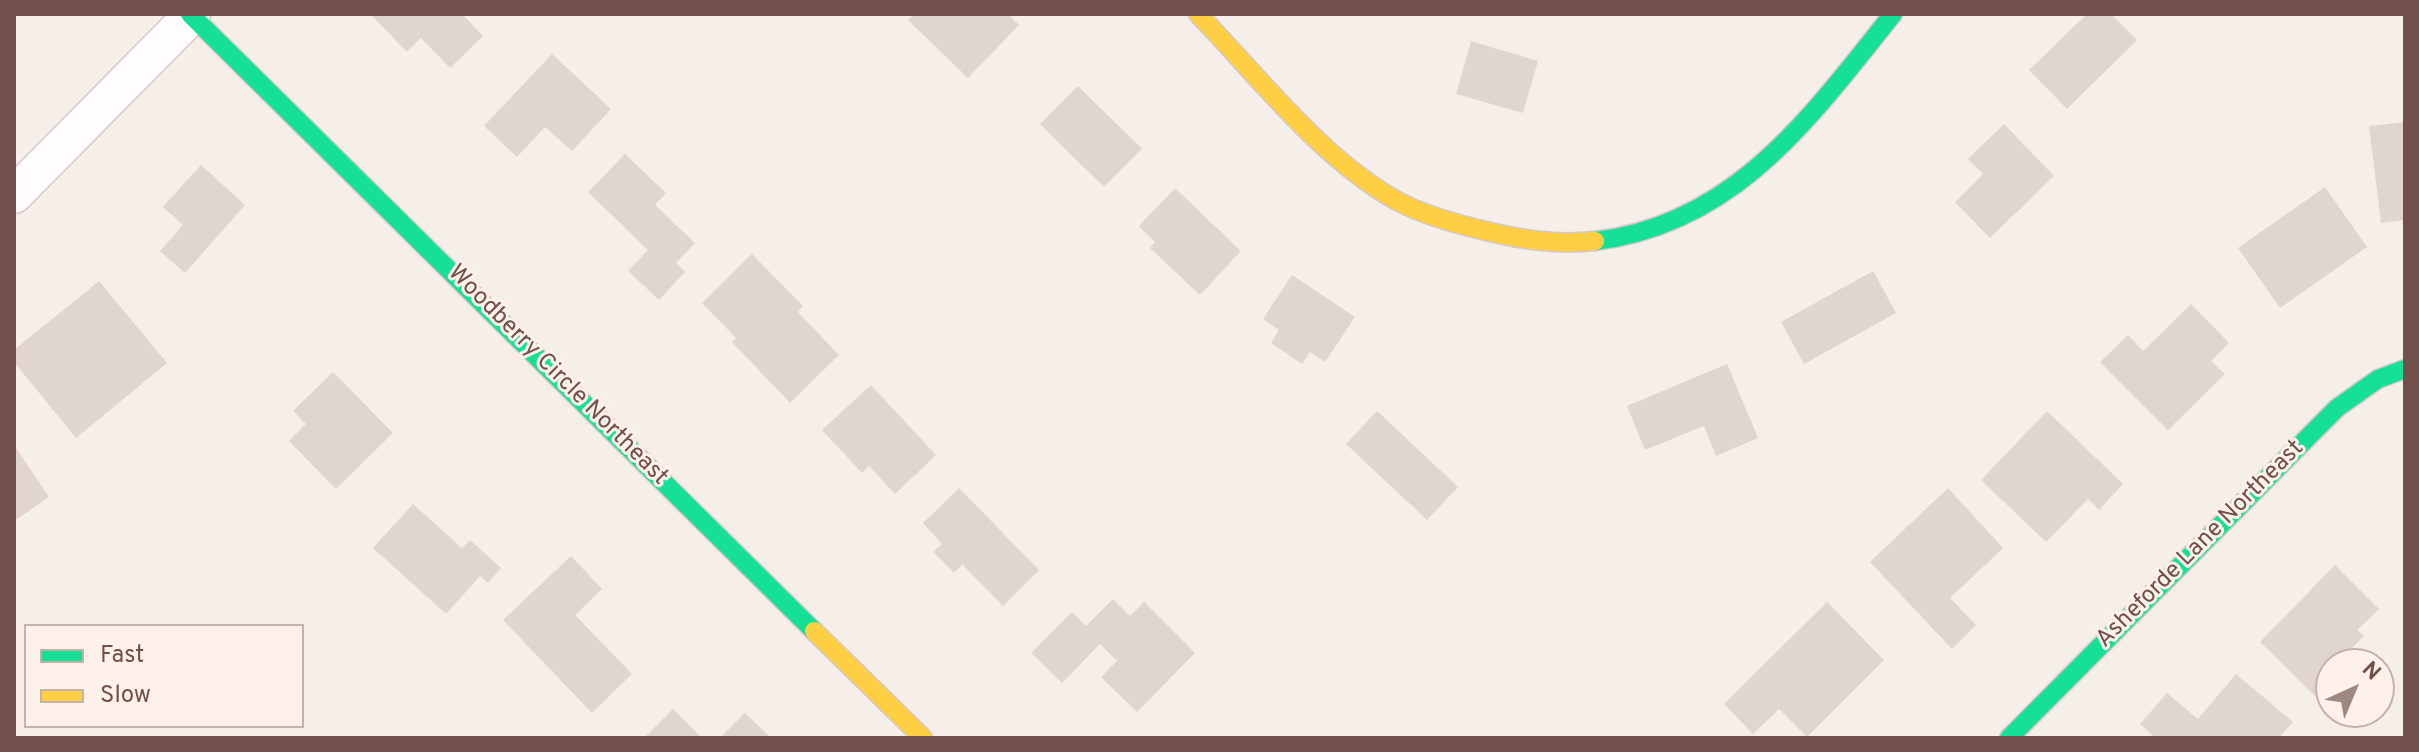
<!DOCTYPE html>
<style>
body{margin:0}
#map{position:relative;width:2419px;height:752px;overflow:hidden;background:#f5eee9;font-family:Overpass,sans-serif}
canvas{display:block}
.frame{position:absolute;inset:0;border:16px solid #71504b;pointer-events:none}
.legend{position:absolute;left:24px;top:624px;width:280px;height:104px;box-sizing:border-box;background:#fef1e9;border:2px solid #c6b1aa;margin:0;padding:10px 14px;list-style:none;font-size:24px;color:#71504b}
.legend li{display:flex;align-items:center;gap:16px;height:40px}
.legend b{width:40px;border:2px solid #c6b1aa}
.north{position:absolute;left:2315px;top:648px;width:80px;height:80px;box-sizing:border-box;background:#fef1e9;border:2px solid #c6b1aa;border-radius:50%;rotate:44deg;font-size:22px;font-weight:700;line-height:32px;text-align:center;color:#71504b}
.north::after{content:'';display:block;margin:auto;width:28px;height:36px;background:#9f8782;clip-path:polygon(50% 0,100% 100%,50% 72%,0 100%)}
</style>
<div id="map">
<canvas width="2419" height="752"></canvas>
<div class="frame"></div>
<ul class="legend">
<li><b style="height:10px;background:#16e098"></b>Fast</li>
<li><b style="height:10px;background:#ffcf43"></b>Slow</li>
</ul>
<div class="north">N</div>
</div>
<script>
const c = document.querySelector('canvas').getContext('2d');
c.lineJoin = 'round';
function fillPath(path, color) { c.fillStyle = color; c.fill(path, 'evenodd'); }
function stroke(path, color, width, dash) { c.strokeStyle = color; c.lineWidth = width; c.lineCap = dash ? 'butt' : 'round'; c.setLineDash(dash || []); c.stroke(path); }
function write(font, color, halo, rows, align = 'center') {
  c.font = font + ' Overpass,sans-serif'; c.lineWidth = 6; c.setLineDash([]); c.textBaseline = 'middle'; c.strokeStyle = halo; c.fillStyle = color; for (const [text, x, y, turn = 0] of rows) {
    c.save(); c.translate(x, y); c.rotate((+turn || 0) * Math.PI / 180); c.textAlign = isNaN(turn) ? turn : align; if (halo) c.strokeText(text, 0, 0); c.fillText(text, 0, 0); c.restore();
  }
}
fillPath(new Path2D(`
 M370,14h92l21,22 -33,32 -29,-30 -14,14z
 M914,14h94l11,11 -51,53 -60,-58z
 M2087,14h24l26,26 -70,69 -38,-39z
 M1471,41l67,20 -15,52 -67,-19z
 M552,54l59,55 -39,42 -27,-24 -28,30 -33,-31z
 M1078,86l64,63 -38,38 -64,-63z
 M2405,122v98l-24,3 -12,-97z
 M2004,124l50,52 -64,62 -35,-36 28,-28 -15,-15z
 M625,154l41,39 -11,12 40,38 -19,20 9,9 -26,28 -31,-29 20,-21 -60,-58z
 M201,165l44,40 -60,68 -25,-22 23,-26 -20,-18z
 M2325,187l42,60 -87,61 -42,-60z
 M1175,188l66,63 -41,44 -50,-47 5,-6 -16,-16z
 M752,254l51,52 -5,6 41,43 -49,48 -58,-61 4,-4 -34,-35z
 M1873,271l23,42 -92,51 -23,-42z
 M1292,275l63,42 -30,45 -15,-10 -8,12 -31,-21 8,-13 -16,-11z
 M99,281l68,82 -91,75 -62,-76v-12z
 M2191,304l38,39 -18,18 14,13 -57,56 -68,-68 28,-27 15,16z
 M1727,364l31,74 -42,18 -12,-30 -59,24 -18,-44z
 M333,372l60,61 -57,56 -47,-48 17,-17 -13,-13z
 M871,385l65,70 -41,39 -26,-28 -7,7 -40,-43z
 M1377,411l81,76 -31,33 -81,-76z
 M2047,411l76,73 -24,26 -11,-11 -42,43 -65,-62z
 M14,445l35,52 -35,24z
 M959,488l80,82 -36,36 -41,-42 -8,9 -21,-21 9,-8 -19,-21z
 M1948,488l55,60 -53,50 26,27 -24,24 -82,-87z
 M413,504l49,44 8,-8 31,28 -13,15 -8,-7 -34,38 -73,-66z
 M571,556l31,33 -27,26 57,59 -40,39 -89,-93z
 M2335,565l44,44 -22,21 7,6 -28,28h-5v31l-8,9 -63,-62z
 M1113,599l17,17 14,-14 51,51 -58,59 -36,-35 16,-16 -17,-17 -38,39 -31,-30 41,-41 14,14z
 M1827,602l57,58 -77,77 -28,-28 -26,25 -29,-30z
 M2236,674l57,48 -14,16h-123l-16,-14 27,-31 31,26z
 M673,709l29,29h-58z
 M745,713l26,25h-51z`), '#e1d5d1');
const street = new Path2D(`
 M14,195l178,-180`);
const fast = new Path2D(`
 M190,14l624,617
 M1595,241c141,-17 216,-125 298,-227
 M2009,738l328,-330 41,-29 27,-10`);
const slow = new Path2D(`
 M1198,14c61,63 123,145 201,188 27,14 57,22 87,29 37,9 70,14 109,10
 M814,631l109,107`);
stroke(street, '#d4cac6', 39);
stroke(fast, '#d4c9c6', 21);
stroke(slow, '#d4c9c6', 21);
stroke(street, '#fefcfc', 36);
stroke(fast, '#16e098', 18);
stroke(slow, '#ffcf43', 18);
write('24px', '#71504b', '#fef1e9', [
 ["Woodberry Circle Northeast",557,376,45],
 ["Asheforde Lane Northeast",2201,545,-45]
]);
</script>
